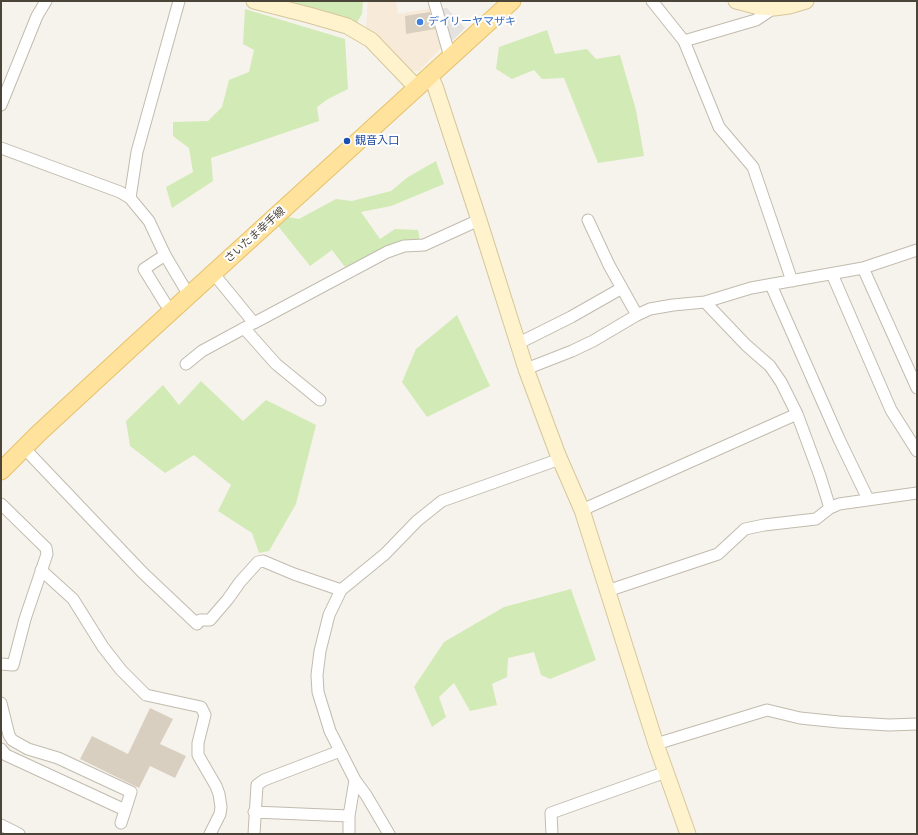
<!DOCTYPE html>
<meta charset="utf-8">
<style>
body{margin:0}
#map{position:relative;width:918px;height:835px;overflow:hidden;background:#f6f3ec;font-family:"Open Sans",sans-serif}
canvas{display:block}
.frame{position:absolute;inset:0;border:2px solid #4b4439;pointer-events:none}
</style>
<div id="map">
<canvas width="918" height="835"></canvas>
<div class="frame"></div>
</div>
<script>
const ctx = document.querySelector('canvas').getContext('2d');
ctx.lineJoin = 'round';
function fill(path, color) { ctx.fillStyle = color; ctx.fill(path, 'evenodd'); }
const poly = rows => new Path2D(rows.map(r => 'M' + r).join(''));
function stroke(path, color, width, dash) { ctx.strokeStyle = color; ctx.lineWidth = width; ctx.lineCap = dash ? 'butt' : 'round'; ctx.setLineDash(dash || []); ctx.stroke(path); }
function label(font, color, halo, rows, align = 'center') {
  ctx.font = font + ' "Open Sans","Noto Sans JP",sans-serif'; ctx.lineWidth = 4; ctx.setLineDash([]); ctx.textBaseline = 'middle'; ctx.strokeStyle = halo; ctx.fillStyle = color; for (const [text, x, y, turn = 0] of rows) {
    ctx.save(); ctx.translate(x, y); ctx.rotate((+turn || 0) * Math.PI / 180); ctx.textAlign = isNaN(turn) ? turn : align; if (halo) ctx.strokeText(text, 0, 0); ctx.fillText(text, 0, 0); ctx.restore();
  }
}
const commercial = poly([
 [368,1,396,1,398,14,433,8,443,46,419,71,411,71,393,50,377,35,366,27]
]);
const green = poly([
 [288,1,363,1,362,14,356,24],
 [245,9,345,39,348,89,328,99,317,107,319,121,211,158,213,181,172,208,166,187,193,172,189,148,173,136,173,122,208,121,222,107,229,80,249,72,254,50,243,44],
 [547,30,555,54,587,49,596,59,620,55,636,110,644,156,598,163,564,78,542,79,534,70,512,79,496,69,499,47],
 [436,161,444,184,391,206,361,212,380,239,395,229,418,230,420,241,389,245,345,267,332,250,310,266,278,226,288,217,299,219,336,199,352,201,391,191,408,177],
 [457,315,490,386,427,417,402,382,416,349],
 [201,381,243,421,266,400,316,425,296,504,269,551,259,553,252,533,218,511,231,485,194,455,165,473,130,446,126,421,163,385,179,405],
 [571,589,596,660,550,679,541,675,534,652,508,658,507,677,492,684,497,705,470,711,454,683,439,697,446,717,432,727,414,687,444,642,504,607]
]);
const parking = poly([
 [440,8,447,8,465,28,450,43]
]);
const building = poly([
 [430,12,435,29,406,34,405,16],
 [150,708,173,719,160,744,186,756,175,778,150,766,139,788,80,759,92,736,128,754]
]);
const street = poly([
 [434,1,448,50,452,56],
 [652,1,684,41,756,20,774,8],
 [684,41,719,127,753,167,792,281],
 [1,105,37,16,46,1],
 [1,148,120,192,130,198,149,221,165,255,184,287,190,294],
 [130,198,137,152,179,1],
 [588,220,609,265,637,315],
 [165,255,144,269,165,303,172,311],
 [863,268,917,388],
 [213,273,254,323,387,252,404,246,424,245,479,220],
 [832,274,891,410,917,451],
 [771,285,839,439,868,499],
 [705,302,746,345,770,366,781,382,797,414,820,476,830,508],
 [244,328,276,364,320,400],
 [519,343,571,317,622,288],
 [186,364,202,351,250,325],
 [526,369,572,351,593,341,637,315,650,309,673,305,705,302,751,288,863,268,917,250],
 [24,448,143,573,197,624,200,620,210,620,228,599,240,582,258,562,263,561,294,574,341,590],
 [1,504,46,548,47,554,25,619,13,665,1,664],
 [582,510,797,414],
 [41,570,73,599,103,647,121,670,146,695,201,707,205,715,198,743,198,755,216,786,219,794,221,807,220,814,210,834],
 [607,591,718,554,745,529,764,525,816,519,830,508,839,504,917,493],
 [1,703,9,735,12,740,28,749,58,758,131,792,121,823],
 [656,744,767,710,800,718,839,722,889,725,917,724],
 [1,749,6,755,125,810],
 [254,812,349,816],
 [1,825,19,834],
 [254,834,257,785,264,780,340,751],
 [349,834,349,816,355,780],
 [389,834,366,795,355,780,330,731,318,692,317,675,320,651,329,615,341,590,385,554,417,521,442,501,560,459],
 [552,834,551,813,666,772]
]);
const secondary = poly([
 [254,1,309,15,347,26,371,40,417,88],
 [736,1,759,7,774,8,789,6,806,1],
 [430,76,435,86,479,220,526,369,558,455,582,510,656,744,688,834]
]);
const primary = poly([
 [1,471,39,433,130,349,512,1]
]);
const markers = [
 [420,22,4,"#3f7fe0"],
 [347,141,4,"#1a4fb4"]
];
const shopNames = [
 ["デイリーヤマザキ",428,22]
];
const transitNames = [
 ["観音入口",355,141]
];
const streetNames = [
 ["さいたま幸手線",255,235,-42]
];
fill(commercial, '#f7ead8');
fill(green, '#d2eab5');
fill(parking, '#e5e3e0');
fill(building, '#d8cfc1');
stroke(street, '#c2bbae', 13);
stroke(secondary, '#d6c79b', 17);
stroke(primary, '#e6c16a', 19);
stroke(street, '#fff', 11);
stroke(secondary, '#fff3cd', 15);
stroke(primary, '#ffe39c', 17);
for (const [x, y, r, color] of markers) { const dot = new Path2D(); dot.arc(x, y, r, 0, 2 * Math.PI); ctx.fillStyle = color; ctx.fill(dot); stroke(dot, '#fff', 1.5); }
label('11px', '#366cbe', '#fff', shopNames, 'left');
label('11px', '#164399', '#fff', transitNames, 'left');
label('11px', '#4b4439', '#fff', streetNames);
</script>
